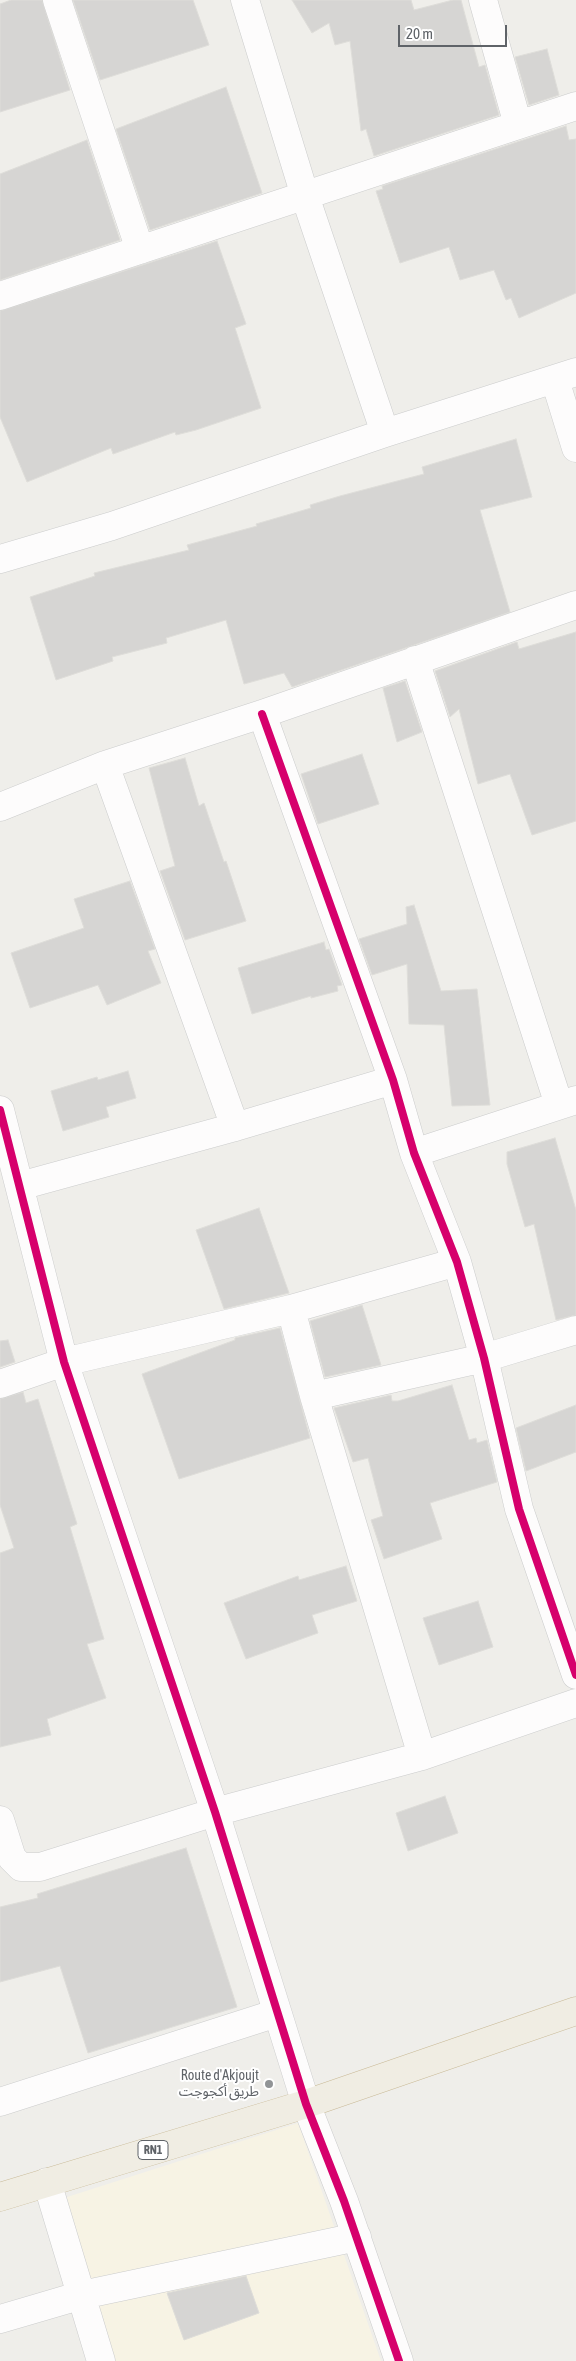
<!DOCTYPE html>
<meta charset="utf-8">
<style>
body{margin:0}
#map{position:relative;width:576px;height:2361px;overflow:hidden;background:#efeeea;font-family:"Asap Condensed",sans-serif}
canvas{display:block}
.scale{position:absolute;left:398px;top:25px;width:109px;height:22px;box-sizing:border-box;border:2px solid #5f6368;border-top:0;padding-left:6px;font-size:15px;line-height:18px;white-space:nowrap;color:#5f6368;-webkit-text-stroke:4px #fff;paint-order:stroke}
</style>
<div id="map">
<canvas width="576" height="2361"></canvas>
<div class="scale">20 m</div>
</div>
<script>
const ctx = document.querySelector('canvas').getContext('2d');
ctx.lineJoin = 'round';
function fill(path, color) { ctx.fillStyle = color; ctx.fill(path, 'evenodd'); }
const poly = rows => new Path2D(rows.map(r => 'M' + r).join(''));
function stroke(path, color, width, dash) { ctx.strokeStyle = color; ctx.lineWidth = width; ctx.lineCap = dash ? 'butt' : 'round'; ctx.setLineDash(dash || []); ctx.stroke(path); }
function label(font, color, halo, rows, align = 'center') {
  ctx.font = font + ' "Asap Condensed","Noto Sans Arabic",sans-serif'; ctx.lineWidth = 4; ctx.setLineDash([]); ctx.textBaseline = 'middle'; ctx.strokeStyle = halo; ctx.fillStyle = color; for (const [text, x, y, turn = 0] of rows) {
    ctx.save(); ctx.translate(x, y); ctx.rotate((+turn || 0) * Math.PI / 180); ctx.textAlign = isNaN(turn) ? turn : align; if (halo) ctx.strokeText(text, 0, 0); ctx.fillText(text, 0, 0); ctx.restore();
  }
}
const commercial = poly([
 [298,2123,381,2361,108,2361,61,2199]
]);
const building = poly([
 [11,0,42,0,70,90,0,112,0,4,11,0],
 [73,0,193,0,209,45,100,80,73,0],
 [292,0,411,0,414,10,453,0,461,0,479,67,485,65,499,115,374,156,366,129,361,131,350,41,335,45,329,23,312,33,292,0],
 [547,49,559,95,529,105,515,57,547,49],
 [226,87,262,193,150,230,116,129,226,87],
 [566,126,569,140,576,139,576,293,519,318,511,298,506,300,494,270,460,280,449,247,400,263,376,191,383,189,382,186,566,126],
 [87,140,120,240,0,280,0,174,87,140],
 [217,241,246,324,235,328,261,408,196,430,176,435,175,432,113,454,111,448,27,482,0,417,0,311,217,241],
 [516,439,532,497,480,510,510,612,292,687,284,673,244,684,226,620,166,638,167,643,112,657,113,661,56,680,30,597,95,576,94,573,189,550,187,545,257,526,256,524,311,508,310,505,340,496,424,474,422,467,516,439],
 [576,632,576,821,532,835,510,774,478,784,459,709,450,717,435,671,517,642,519,649,576,632],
 [405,681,422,732,397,742,383,688,405,681],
 [362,754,379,804,318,824,301,774,362,754],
 [185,758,199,806,204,803,224,862,226,861,246,921,185,940,160,871,175,866,149,768,185,758],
 [130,881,155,949,148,951,161,983,107,1005,98,985,30,1008,11,953,84,928,74,899,130,881],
 [414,905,441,991,477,989,490,1105,452,1106,444,1025,409,1024,407,964,372,975,359,939,407,924,406,907,414,905],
 [324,942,326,950,329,949,342,985,337,986,338,991,311,998,311,996,252,1014,238,968,324,942],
 [128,1071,136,1098,106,1107,109,1117,63,1131,51,1091,97,1077,98,1080,128,1071],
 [555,1138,576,1210,576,1315,556,1320,534,1224,525,1227,507,1164,507,1152,555,1138],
 [259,1208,289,1293,224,1309,196,1230,259,1208],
 [362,1305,381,1365,325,1377,310,1321,362,1305],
 [280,1328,310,1438,179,1479,142,1374,235,1340,235,1338,280,1328],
 [8,1340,15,1362,0,1367,0,1341,8,1340],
 [452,1385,469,1440,476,1438,477,1443,487,1440,497,1482,430,1503,442,1539,384,1559,371,1520,383,1516,368,1458,353,1462,334,1408,391,1395,392,1401,398,1401,452,1385],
 [23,1392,26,1403,38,1399,77,1524,70,1527,104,1639,87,1644,106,1698,47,1719,51,1735,0,1747,0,1553,14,1548,0,1505,0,1399,23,1392],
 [576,1405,576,1452,526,1471,516,1428,576,1405],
 [346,1566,357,1601,312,1615,318,1633,246,1659,224,1603,298,1576,299,1580,346,1566],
 [478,1601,493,1647,439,1665,423,1618,478,1601],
 [445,1796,458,1833,408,1851,396,1813,445,1796],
 [186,1848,237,2007,88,2053,60,1966,0,1982,0,1907,38,1898,37,1894,186,1848],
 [246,2276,259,2313,184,2340,167,2293,246,2276]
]);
const minor = poly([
 [57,0,140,250],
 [245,0,305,196,385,433],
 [483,0,518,125],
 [0,296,576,106],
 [555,380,576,448],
 [0,559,112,526,385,433,576,372],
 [415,660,559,1105],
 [262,714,393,1080,414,1153,457,1262,484,1358,519,1509,576,1675],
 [105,765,235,1127],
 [0,807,105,765,262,714,576,605],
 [0,1110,64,1362,215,1812,306,2104,344,2201,399,2361],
 [414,1153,576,1100],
 [20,1186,235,1127,393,1080],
 [291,1309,314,1396,422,1756],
 [0,1384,64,1362,291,1309,457,1262],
 [314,1396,484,1358,576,1330],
 [0,1820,12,1858,21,1867,40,1867,215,1812,422,1756,576,1703],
 [0,2102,277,2013],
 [47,2182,101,2361],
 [0,2319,82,2295,357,2237]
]);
const highway = poly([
 [0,2197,306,2104,576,2011]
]);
const cycleway = poly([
 [262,714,393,1080,414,1153,457,1262,484,1358,519,1509,576,1675],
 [0,1110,64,1362,215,1812,306,2104,344,2201,399,2361]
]);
const markers = [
 [269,2084,5,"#919496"]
];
const shields = [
 [153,2150,30]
];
const shieldNames = [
 ["RN1",153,2150]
];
const poiNames = [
 ["Route d'Akjoujt",259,2076],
 ["طريق أكجوجت",259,2092]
];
fill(commercial, '#f7f3e4');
fill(building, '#d6d5d3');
stroke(building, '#deddd9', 1);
stroke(minor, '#cbcccc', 29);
stroke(highway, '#c8b996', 29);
stroke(minor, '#fdfcfc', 28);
stroke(highway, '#f0ede3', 28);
stroke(cycleway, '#d6006c', 8);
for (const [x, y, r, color] of markers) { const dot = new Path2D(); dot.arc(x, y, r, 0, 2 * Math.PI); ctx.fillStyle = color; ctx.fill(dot); stroke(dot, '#fff', 2); }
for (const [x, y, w] of shields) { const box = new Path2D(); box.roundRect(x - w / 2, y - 9.5, w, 19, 4); ctx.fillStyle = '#fff'; ctx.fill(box); stroke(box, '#5f6368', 1); }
label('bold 12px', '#5f6368', null, shieldNames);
label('14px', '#5f6368', '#fff', poiNames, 'right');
</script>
